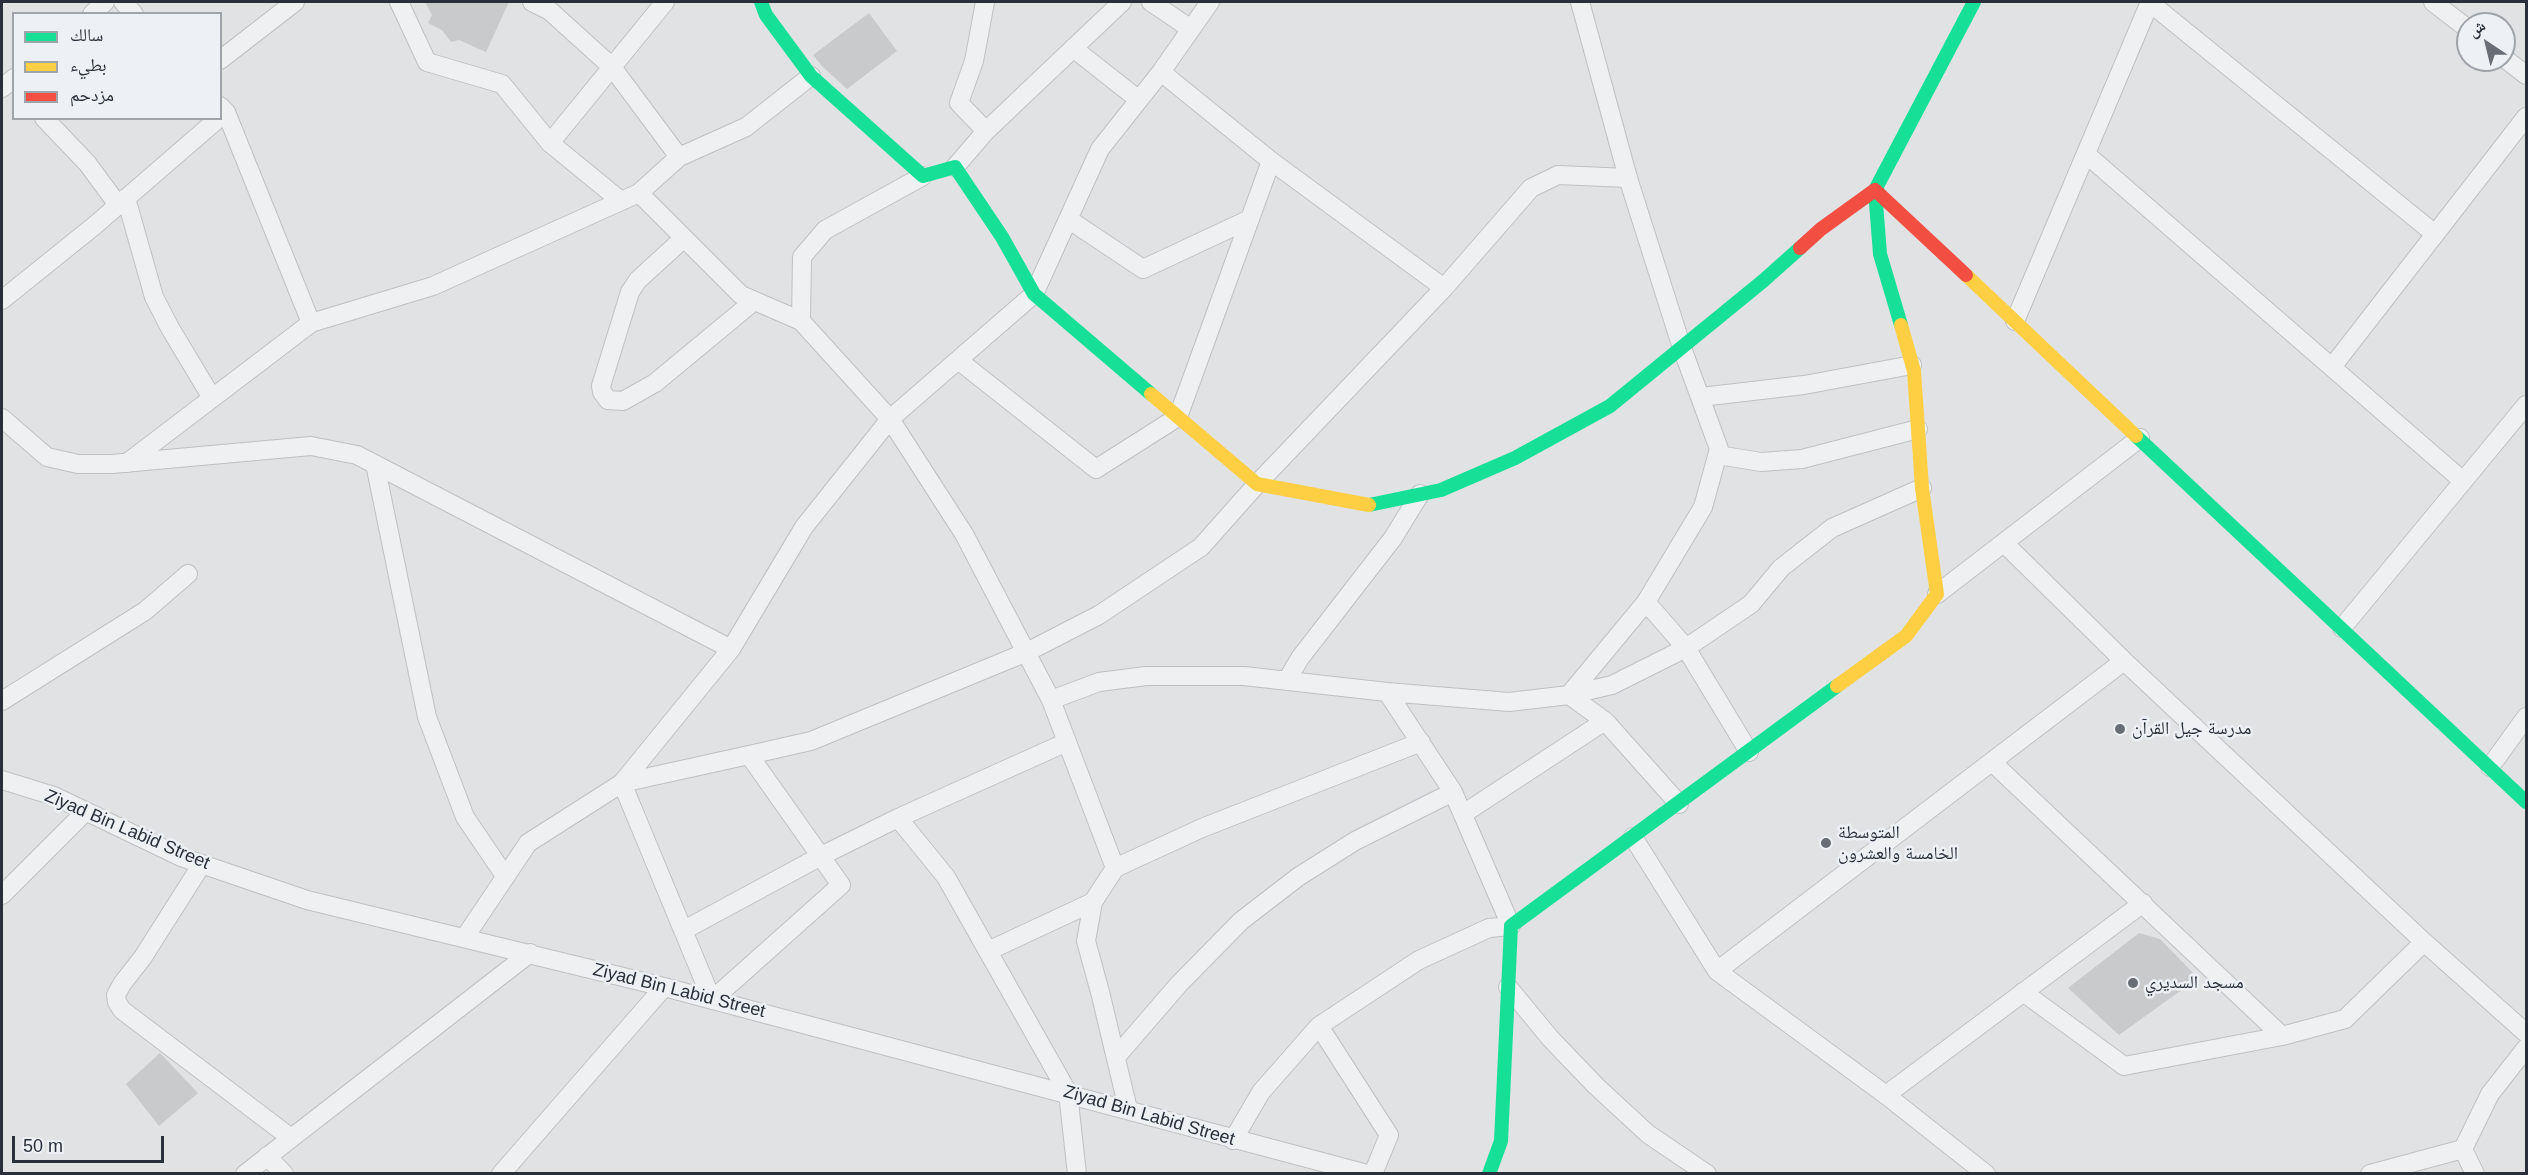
<!DOCTYPE html>
<meta charset="utf-8">
<style>
body{margin:0}
#map{position:relative;width:2528px;height:1175px;overflow:hidden;background:#e0e2e4;font-family:Arial,"Noto Naskh Arabic",sans-serif}
canvas{display:block}
.frame{position:absolute;inset:0;border:3px solid #29303b;pointer-events:none}
.legend{position:absolute;left:12px;top:12px;width:210px;height:108px;box-sizing:border-box;background:#edf0f4;border:2px solid #9fa3aa;margin:0;padding:8px 10px;list-style:none;font-size:18px;color:#29303b}
.legend li{display:flex;align-items:center;gap:12px;height:30px}
.legend b{width:30px;border:2px solid #9fa3aa}
.north{position:absolute;left:2456px;top:12px;width:60px;height:60px;box-sizing:border-box;background:#edf0f4;border:2px solid #9fa3aa;border-radius:50%;rotate:325deg;font-size:16px;font-weight:700;line-height:24px;text-align:center;color:#29303b}
.north::after{content:'';display:block;margin:auto;width:21px;height:27px;background:#696e76;clip-path:polygon(50% 0,100% 100%,50% 72%,0 100%)}
.scale{position:absolute;left:12px;top:1136px;width:152px;height:27px;box-sizing:border-box;border:3px solid #29303b;border-top:0;padding-left:8px;font-size:18px;line-height:21px;white-space:nowrap;color:#29303b;-webkit-text-stroke:4px #edf0f4;paint-order:stroke}
</style>
<div id="map">
<canvas width="2528" height="1175"></canvas>
<div class="frame"></div>
<ul class="legend">
<li><b style="height:8px;background:#16e098"></b>سالك</li>
<li><b style="height:8px;background:#ffcf43"></b>بطيء</li>
<li><b style="height:8px;background:#f24e42"></b>مزدحم</li>
</ul>
<div class="north">ش</div>
<div class="scale">50 m</div>
</div>
<script>
const ctx = document.querySelector('canvas').getContext('2d');
ctx.lineJoin = 'round';
function fill(path, color) { ctx.fillStyle = color; ctx.fill(path, 'evenodd'); }
const poly = rows => new Path2D(rows.map(r => 'M' + r).join(''));
function stroke(path, color, width, dash) { ctx.strokeStyle = color; ctx.lineWidth = width; ctx.lineCap = dash ? 'butt' : 'round'; ctx.setLineDash(dash || []); ctx.stroke(path); }
function label(font, color, halo, rows, align = 'center') {
  ctx.font = font + ' Arial,"Noto Naskh Arabic",sans-serif'; ctx.lineWidth = 5; ctx.setLineDash([]); ctx.textBaseline = 'middle'; ctx.strokeStyle = halo; ctx.fillStyle = color; for (const [text, x, y, turn = 0] of rows) {
    ctx.save(); ctx.translate(x, y); ctx.rotate((+turn || 0) * Math.PI / 180); ctx.textAlign = isNaN(turn) ? turn : align; if (halo) ctx.strokeText(text, 0, 0); ctx.fillText(text, 0, 0); ctx.restore();
  }
}
const building = poly([
 [425,2,509,2,486,52,459,40,451,42,442,30,428,23,432,15],
 [869,13,897,51,847,89,822,66,813,55],
 [2139,933,2160,939,2198,978,2119,1035,2068,988],
 [160,1053,198,1093,159,1126,126,1084]
]);
const street = poly([
 [123,2,134,14],
 [399,2,427,62,502,84,550,143,621,201],
 [532,2,550,11,612,67,679,157],
 [1151,2,1191,29],
 [2149,2,2435,234],
 [2433,2,2468,29],
 [92,14,105,2],
 [1073,48,1139,100],
 [2504,58,2526,75],
 [220,60,295,2],
 [1161,72,1271,161,1444,288],
 [2,88,14,78],
 [220,106,226,112,311,323],
 [44,118,87,163,118,205],
 [986,131,1122,2],
 [550,143,665,2],
 [2086,154,2463,481],
 [955,167,986,131,959,103,974,61,985,2],
 [639,193,741,295,801,321,890,419,964,534,1051,700,1115,868],
 [126,198,154,297,170,328,212,398],
 [1068,219,1143,269,1250,219],
 [684,238,638,280,630,292,601,386,602,392,608,400,623,401,655,383,754,301],
 [2,300,94,226,219,118],
 [801,321,802,257,825,230,923,176],
 [2015,321,2150,2],
 [958,360,1096,469,1178,417,1271,161],
 [2332,367,2526,117],
 [1701,397,1804,385,1912,365],
 [2,418,47,457,78,464,112,464,311,446,357,455,731,649],
 [1718,455,1761,462,1802,459,1918,429],
 [127,463,311,323,433,286,639,193,679,157,746,127,811,76],
 [375,464,427,717,465,817,505,876],
 [2004,543,2124,661,2424,942,2526,1033],
 [1937,594,2140,438],
 [1646,602,1686,648,1749,752],
 [2342,628,2526,405],
 [1287,680,1300,658,1393,538,1420,494],
 [1569,695,1646,602,1703,507,1719,449,1682,348,1628,178,1580,2],
 [1569,695,1612,685,1686,648,1751,604,1781,568,1832,528,1922,488],
 [1051,700,1099,682,1146,676,1244,676,1387,692,1509,702,1569,695,1605,721,1679,804],
 [2,701,145,611,188,574],
 [749,755,841,885,712,1000,622,783,749,755,811,741,1027,652,1099,615,1201,547,1257,484,1444,288,1531,188,1558,175,1628,178],
 [1992,762,2282,1036],
 [2490,767,2526,717],
 [2,780,54,796,181,857,307,900,664,987,1367,1174],
 [1463,814,1605,721],
 [898,818,946,877,1068,1093,1077,1174],
 [1633,837,1717,971,1886,1095,1986,1174],
 [202,864,143,957,122,984,116,995,117,1002,122,1010,291,1138],
 [2,895,86,811],
 [684,930,821,856,898,818,1067,742],
 [465,937,528,843,622,783,731,649,804,527,890,419,1034,294,1100,149,1161,72,1210,2],
 [988,951,1093,902],
 [1717,971,2124,661],
 [1508,987,1550,1038,1596,1086,1648,1134,1707,1174],
 [2023,992,2124,1066,2282,1036,2345,1019,2424,942],
 [1319,1026,1389,1135,1373,1174],
 [1116,1057,1179,984,1241,921,1298,877,1355,841,1453,792],
 [1886,1095,2143,903],
 [1128,1109,1100,992,1086,941,1093,902,1115,868,1202,828,1421,742],
 [1233,1140,1261,1092,1319,1026,1419,960,1489,928,1511,926,1453,792,1387,692],
 [267,1156,284,1174],
 [245,1174,530,953],
 [501,1174,664,987],
 [2370,1174,2463,1149],
 [2475,1174,2463,1149,2490,1094,2526,1048]
]);
const fast = poly([
 [761,2,766,15,811,76,923,176,955,167,1002,237,1034,294,1151,394],
 [1901,325,1880,254,1875,190,1974,2],
 [2136,436,2526,802],
 [1369,505,1441,490,1515,458,1610,406,1763,281,1800,248],
 [1489,1174,1501,1141,1511,926,1837,686]
]);
const slow = poly([
 [1966,275,2136,436],
 [1151,394,1257,484,1369,505],
 [1837,686,1906,636,1937,594,1922,488,1914,371,1901,325]
]);
const jam = poly([
 [1800,248,1821,229,1875,190,1966,275]
]);
const markers = [
 [2120,729,6,"#696e76"],
 [1826,843,6,"#696e76"],
 [2133,983,6,"#696e76"]
];
const poiNames = [
 ["مدرسة جيل القرآن",2132,729],
 ["المتوسطة",1838,833],
 ["الخامسة والعشرون",1838,854],
 ["مسجد السديري",2145,983]
];
const streetNames = [
 ["Ziyad Bin Labid Street",127,830,23],
 ["Ziyad Bin Labid Street",679,991,14],
 ["Ziyad Bin Labid Street",1149,1116,16]
];
fill(building, '#c8cacc');
stroke(street, '#bec0c2', 20);
stroke(street, '#eff0f1', 18);
stroke(fast, '#16e098', 14);
stroke(slow, '#ffcf43', 14);
stroke(jam, '#f24e42', 14);
for (const [x, y, r, color] of markers) { const dot = new Path2D(); dot.arc(x, y, r, 0, 2 * Math.PI); ctx.fillStyle = color; ctx.fill(dot); stroke(dot, '#edf0f4', 2); }
label('18px', '#29303b', '#edf0f4', poiNames, 'left');
label('18px', '#29303b', '#edf0f4', streetNames);
</script>
